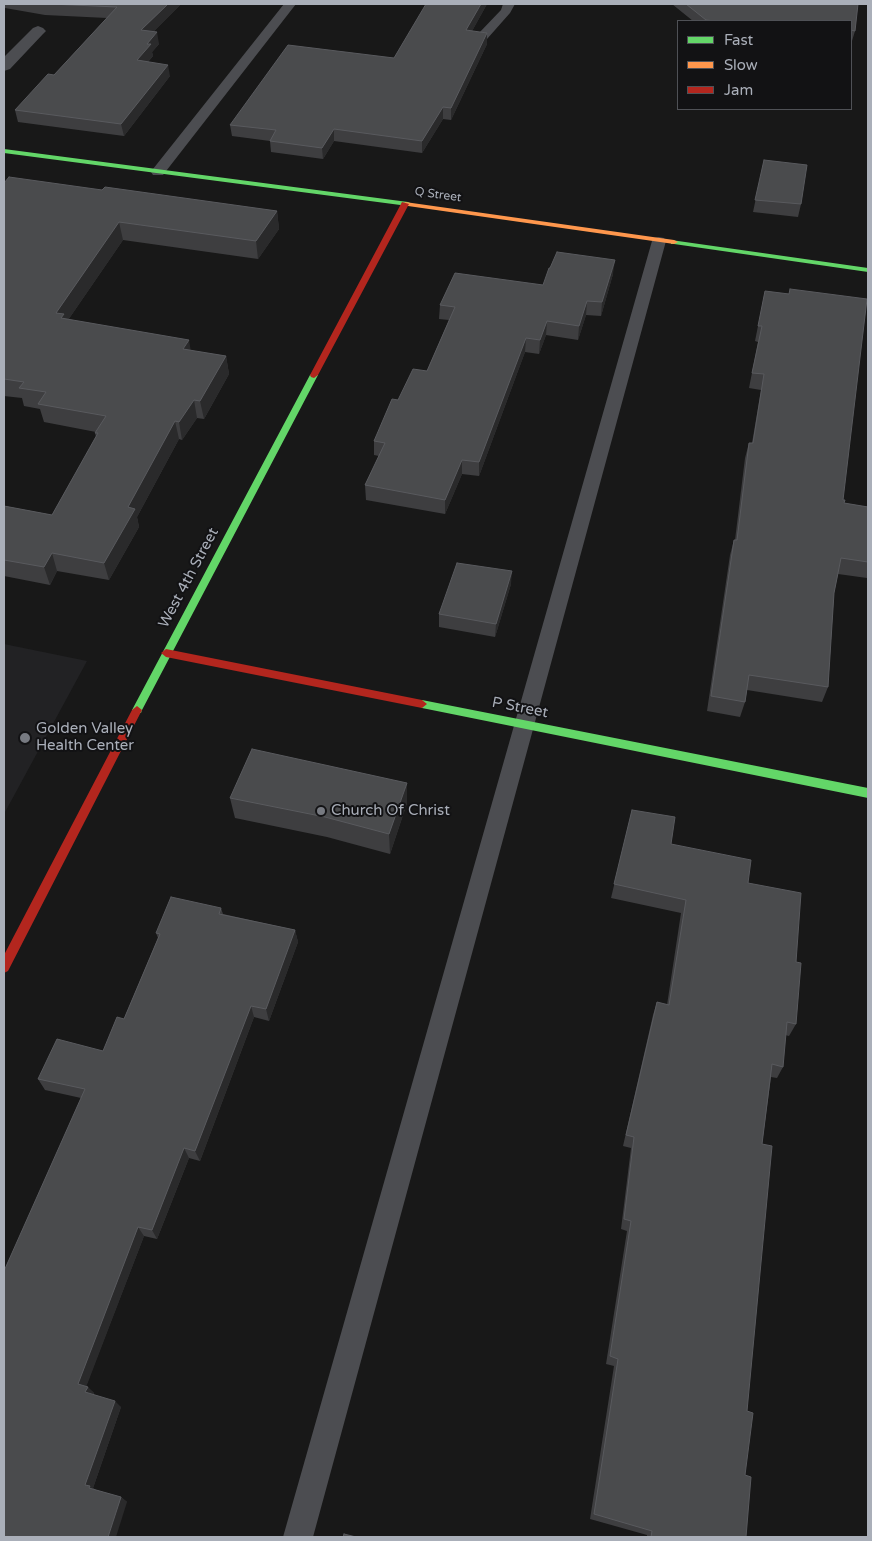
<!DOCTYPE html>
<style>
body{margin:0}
#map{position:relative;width:872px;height:1541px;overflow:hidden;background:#181818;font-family:"Varela Round",sans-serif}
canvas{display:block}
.frame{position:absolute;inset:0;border:5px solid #aaafb9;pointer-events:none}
.legend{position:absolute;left:677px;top:20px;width:175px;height:90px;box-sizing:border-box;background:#121214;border:1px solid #4f5156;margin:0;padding:6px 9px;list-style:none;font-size:15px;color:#aaafb9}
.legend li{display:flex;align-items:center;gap:10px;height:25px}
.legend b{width:25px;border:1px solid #4f5156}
</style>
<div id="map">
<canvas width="872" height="1541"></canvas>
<div class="frame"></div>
<ul class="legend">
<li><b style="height:6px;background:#63d668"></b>Fast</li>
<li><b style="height:6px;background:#ff974d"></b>Slow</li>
<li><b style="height:6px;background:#b3261e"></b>Jam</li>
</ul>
</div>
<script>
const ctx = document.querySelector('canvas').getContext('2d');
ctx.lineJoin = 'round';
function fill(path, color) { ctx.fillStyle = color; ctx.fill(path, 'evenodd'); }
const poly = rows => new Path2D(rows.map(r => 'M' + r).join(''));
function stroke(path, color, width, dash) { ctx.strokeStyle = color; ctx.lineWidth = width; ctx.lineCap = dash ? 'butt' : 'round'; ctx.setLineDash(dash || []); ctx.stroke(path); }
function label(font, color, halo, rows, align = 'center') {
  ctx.font = font + ' "Varela Round",sans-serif'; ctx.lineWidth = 4; ctx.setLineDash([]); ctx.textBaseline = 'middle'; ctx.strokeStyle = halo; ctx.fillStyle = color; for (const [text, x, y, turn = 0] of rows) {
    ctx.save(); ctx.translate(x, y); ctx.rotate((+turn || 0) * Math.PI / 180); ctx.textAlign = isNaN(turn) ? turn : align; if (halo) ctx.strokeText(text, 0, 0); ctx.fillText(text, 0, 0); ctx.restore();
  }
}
const built = poly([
 [4,644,87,661,4,814]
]);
const lane = poly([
 [284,4,296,4,163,175,153,175,151,172,153,169,284,4],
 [503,4,515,4,510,13,487,39,479,39,477,36,479,33,501,10,503,4],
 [659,237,664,238,666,241,313,1537,283,1537,652,241,654,238,659,237]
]);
const street = poly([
 [38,26,43,28,46,31,43,34,10,69,4,71,4,57,33,28,38,26]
]);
const fast = poly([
 [4,149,408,202,412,204,408,206,4,153,4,149],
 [671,240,868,268,868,272,674,244,671,244,671,240],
 [314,372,318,375,142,710,141,713,133,713,132,710,310,375,314,372],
 [422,700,868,788,868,798,422,708,417,704,422,700]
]);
const slow = poly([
 [405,202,674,240,678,242,674,244,408,206,404,204,405,202]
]);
const jam = poly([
 [402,202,409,204,318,375,314,378,311,377,310,375,402,202],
 [166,649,422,700,427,704,422,708,166,657,161,653,166,649],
 [137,706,142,710,8,971,4,973,4,955,132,710,137,706]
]);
const wall = poly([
 [4,4,181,4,153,32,159,44,152,52,153,56,148,62,170,76,124,136,18,122,15,110,54,75,107,18,45,15,5,8],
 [487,4,472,31,487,44,451,120,443,119,422,153,334,141,323,159,271,152,270,141,232,136,230,125,394,58],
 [672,4,858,4,855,31,852,41,851,41,851,21,693,21],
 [764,160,801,204,798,217,753,212],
 [4,183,102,190,277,211,279,229,258,259,123,240,68,320,191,351,226,356,229,374,204,419,197,418,182,440,179,439,137,517,139,527,109,580,57,571,50,585,4,576,4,506,52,515,96,437,95,433,96,432,44,422,40,409,24,406,22,398,4,396],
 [613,274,601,316,586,315,578,340,546,335,539,354,525,352,479,476,462,474,445,514,366,500,365,485,379,456,374,455,374,441,398,400,427,371,449,320,439,319,440,305,543,285],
 [765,291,844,503,868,507,868,576,867,578,838,574,834,593,828,687,822,702,747,690,745,702,740,717,707,711,730,555,734,540,735,540,745,458,749,443,752,443,761,390,749,388,758,342,755,341],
 [511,584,495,637,439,627,439,614],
 [230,798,407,803,390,854,327,837,235,818],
 [632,810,671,844,748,883,796,962,796,1024,789,1036,785,1035,783,1067,777,1078,771,1077,762,1144,747,1411,745,1475,746,1537,647,1537,647,1535,590,1519,614,1366,606,1364,627,1231,621,1229,631,1148,623,1146,653,1015,657,1002,667,1005,681,913,611,898],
 [221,908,223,914,295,930,298,942,269,1021,254,1017,200,1161,189,1158,157,1239,144,1236,86,1386,94,1393,94,1395,121,1407,93,1488,96,1490,121,1497,127,1502,4,1537,81,1098,45,1090,38,1079,103,1051,124,1019,158,938,156,933]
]);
const shadedWall = poly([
 [168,4,181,4,143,42,141,30],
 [481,4,487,4,466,42,466,30],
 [157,32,159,44,152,52,153,56,139,72,137,60,147,44],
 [487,33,487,44,451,120,451,108],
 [168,65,170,76,124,136,121,124],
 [443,107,443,119,422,153,422,141],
 [334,129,334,141,323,159,322,148],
 [277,211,279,229,258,259,256,241],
 [119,222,123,240,66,323,56,313],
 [615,260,613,274,601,316,602,302],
 [587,301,586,315,578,340,579,326],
 [547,321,546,335,539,354,540,340],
 [526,338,525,352,479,476,479,462],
 [189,340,192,358,183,349],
 [226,356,229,374,204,419,200,401],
 [194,400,197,418,182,440,179,422],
 [175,421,179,439,137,517,139,527,109,580,104,563,128,507],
 [462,460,462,474,445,514,445,500],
 [52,553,57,571,50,585,44,567],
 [512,571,511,584,495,637,496,624],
 [407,783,407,803,390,854,389,834],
 [295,930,298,942,269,1021,266,1009],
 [251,1006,254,1017,200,1161,195,1151],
 [184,1148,189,1158,157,1239,152,1230],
 [138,1227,144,1236,85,1390,78,1384],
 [88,1387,94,1393,91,1398,85,1392],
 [115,1401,121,1407,93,1488,97,1491,89,1488,85,1485],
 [121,1497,127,1502,116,1537,108,1537]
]);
const building = poly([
 [50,4,168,4,141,30,157,32,147,44,151,44,137,60,168,65,121,124,15,110,48,74,54,75,117,7,50,4],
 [426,4,481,4,466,30,487,33,451,108,443,107,422,141,334,129,322,148,270,141,276,130,230,125,288,45,394,58,426,4],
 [686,4,858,4,855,31,851,30,851,21,715,21,706,20,686,4],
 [764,160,807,165,801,204,755,200,764,160],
 [9,177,102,190,105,187,277,211,256,241,119,222,56,313,64,314,61,318,189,340,183,349,226,356,200,401,194,400,179,422,175,421,128,507,135,509,104,563,52,553,44,567,4,560,4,506,52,515,98,433,95,433,106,416,38,404,46,392,19,388,24,382,4,379,4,183,9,177],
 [557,252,615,260,602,302,587,301,579,326,547,321,540,340,526,338,479,462,462,460,445,500,365,485,385,443,374,441,392,399,398,400,413,369,427,371,455,307,440,305,455,273,543,285,549,268,550,268,557,252],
 [790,289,867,299,843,500,845,500,844,503,868,507,868,562,841,558,834,593,828,687,749,675,745,702,711,696,734,540,737,540,749,443,753,443,764,374,752,373,762,326,758,326,765,291,789,294,790,289],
 [457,563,512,571,496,624,439,614,457,563],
 [252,749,407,783,389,834,325,817,230,798,252,749],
 [632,810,675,817,671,844,751,860,748,883,801,893,796,962,801,963,796,1024,787,1022,783,1067,772,1064,762,1144,772,1146,747,1411,753,1413,745,1475,751,1477,746,1537,651,1537,652,1531,594,1514,618,1359,610,1356,631,1221,624,1219,634,1137,626,1135,657,1002,669,1005,686,900,614,884,632,810],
 [171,897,221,908,219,914,295,930,266,1009,251,1006,195,1151,184,1148,152,1230,138,1227,78,1384,88,1387,85,1392,115,1401,85,1485,90,1486,89,1488,121,1497,108,1537,4,1537,4,1271,85,1089,38,1079,57,1039,103,1051,117,1017,124,1019,160,934,156,933,171,897],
 [344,1534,356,1537,343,1537,344,1534]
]);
const markers = [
 [25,738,6,"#777a81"],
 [321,811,5,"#777a81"]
];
const farStreetnames = [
 ["Q Street",438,195,8]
];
const streetNames = [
 ["West 4th Street",189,578,-62],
 ["P Street",520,708,11]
];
const poiNames = [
 ["Golden Valley",36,729],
 ["Health Center",36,746],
 ["Church Of Christ",331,811]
];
fill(built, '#222224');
fill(lane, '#4c4d51');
fill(street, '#4c4d51');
fill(fast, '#63d668');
fill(slow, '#ff974d');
fill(jam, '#b3261e');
fill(wall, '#3e3e40');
fill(shadedWall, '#2a2a2b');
fill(building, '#4a4b4d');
stroke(building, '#595a5e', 1);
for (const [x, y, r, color] of markers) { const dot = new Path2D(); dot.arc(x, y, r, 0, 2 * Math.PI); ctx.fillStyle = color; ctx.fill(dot); stroke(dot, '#121214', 2); }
label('12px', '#aaafb9', '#121214', farStreetnames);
label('15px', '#aaafb9', '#121214', streetNames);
label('15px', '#aaafb9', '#121214', poiNames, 'left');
</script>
